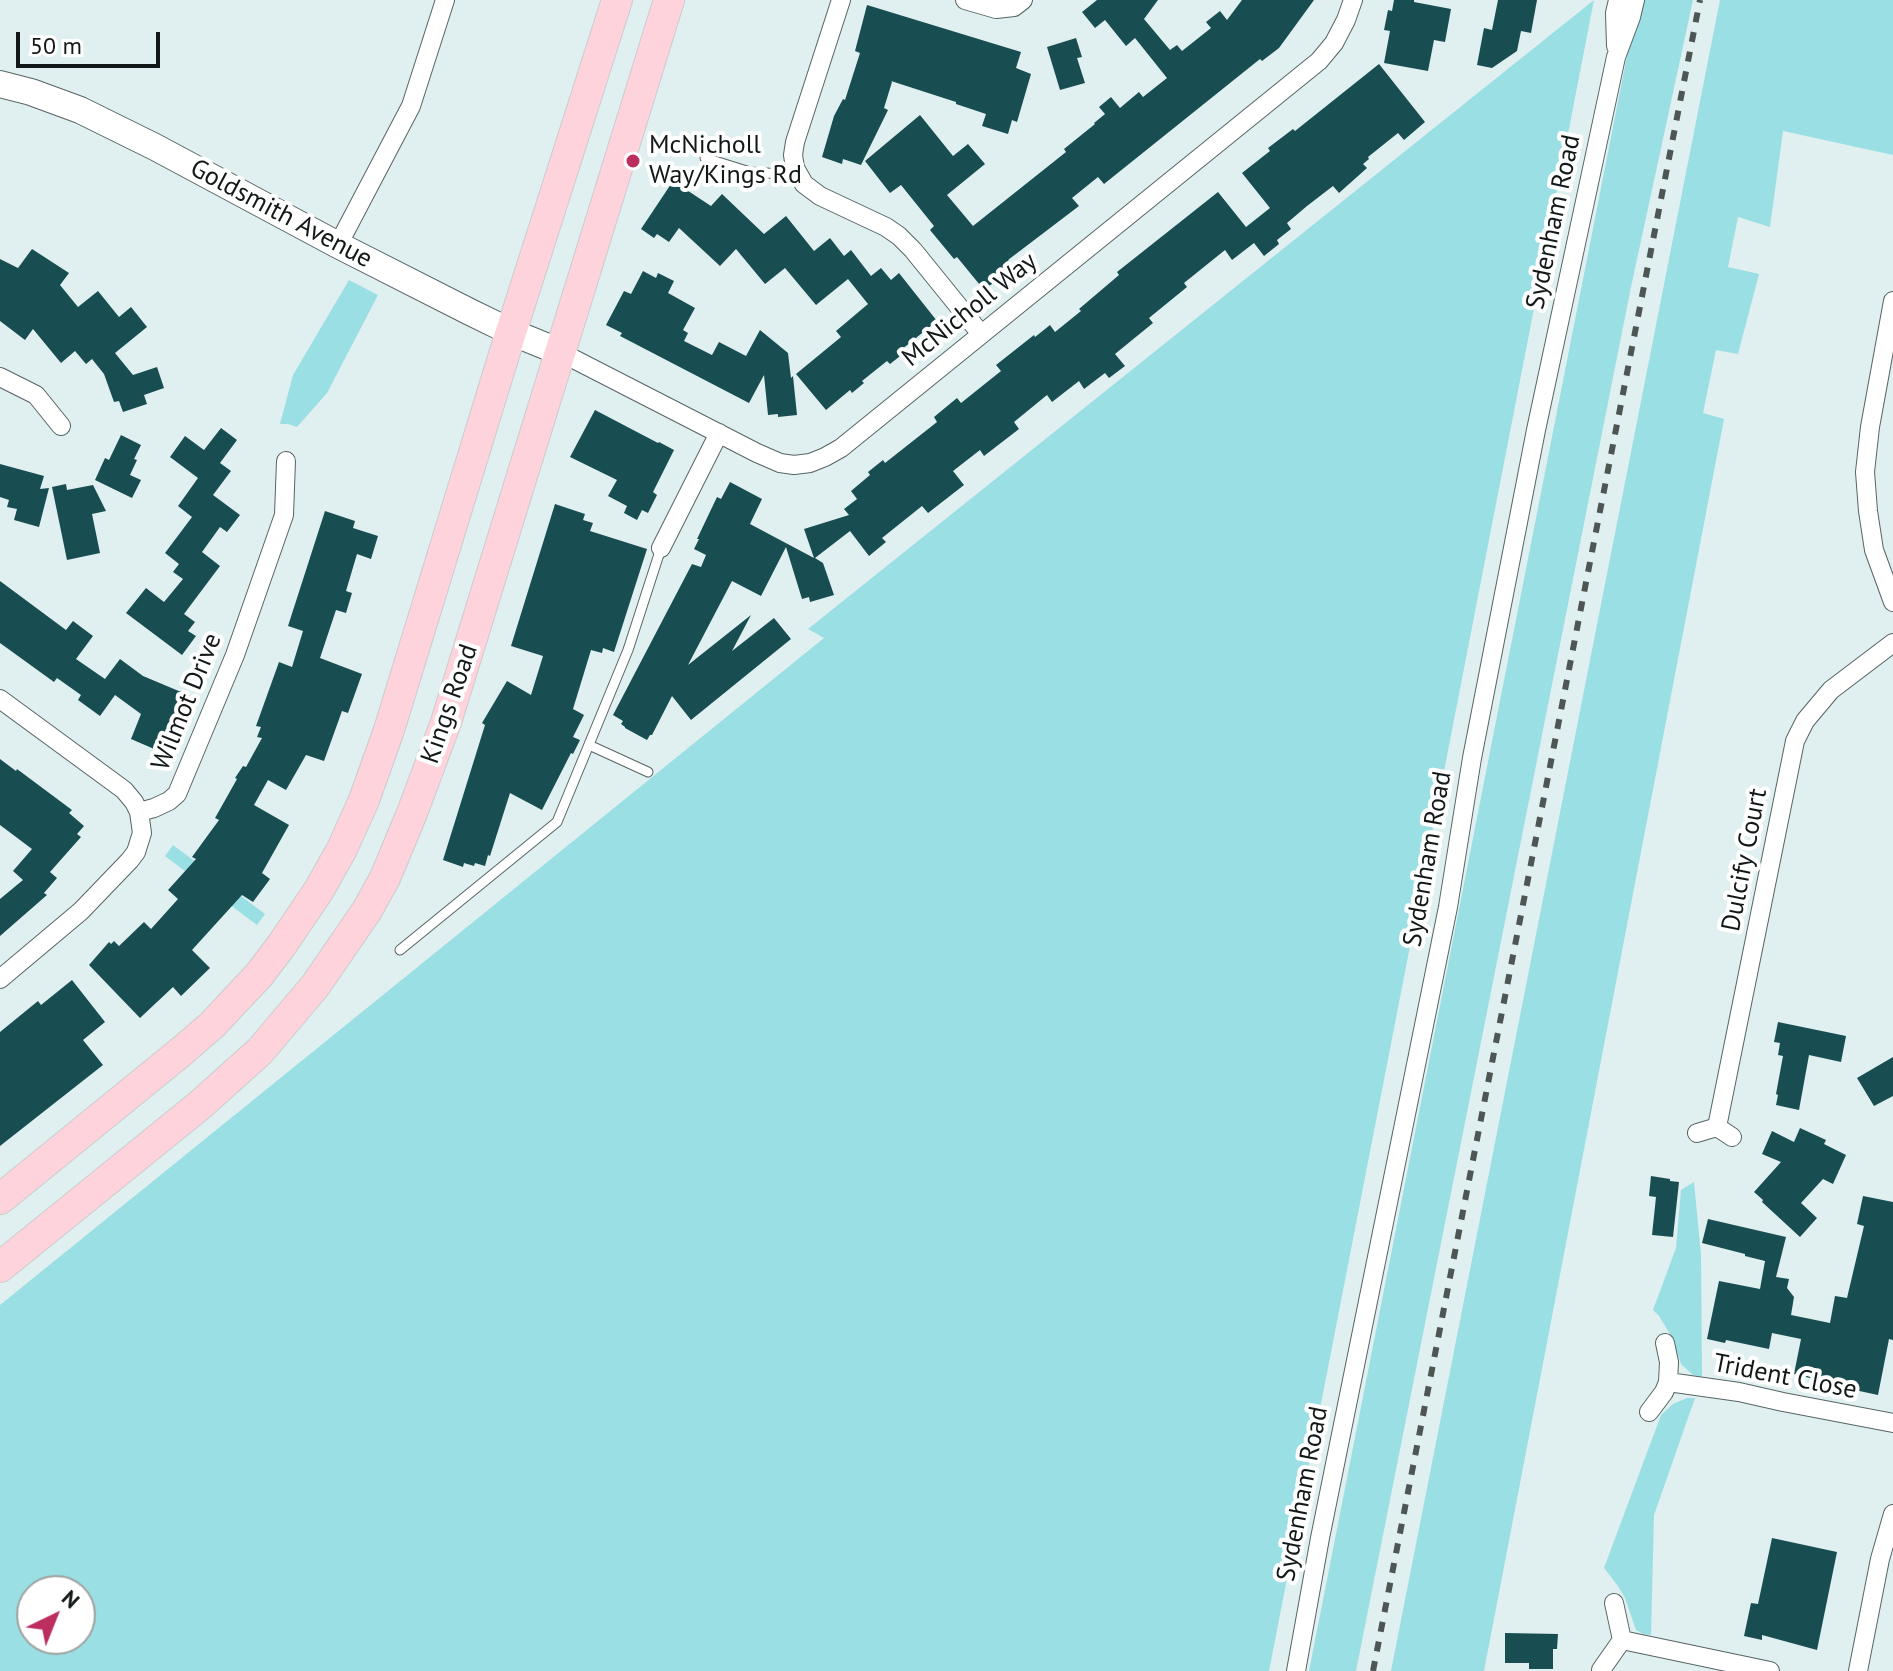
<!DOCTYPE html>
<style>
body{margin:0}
#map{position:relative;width:1893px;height:1671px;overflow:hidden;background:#e0eff0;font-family:"PT Sans",sans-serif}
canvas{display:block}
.north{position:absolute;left:16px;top:1575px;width:80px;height:80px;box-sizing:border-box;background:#fff;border:2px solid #a0a3a3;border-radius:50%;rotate:43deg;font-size:22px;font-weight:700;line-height:32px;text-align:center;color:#121818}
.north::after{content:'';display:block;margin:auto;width:28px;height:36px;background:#bc2e60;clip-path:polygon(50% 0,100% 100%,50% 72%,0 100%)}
.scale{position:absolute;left:16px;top:32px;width:144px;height:36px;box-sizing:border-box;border:4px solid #121818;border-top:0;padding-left:10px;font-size:24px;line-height:28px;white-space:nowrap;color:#121818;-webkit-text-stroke:6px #fff;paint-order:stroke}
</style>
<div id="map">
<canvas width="1893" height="1671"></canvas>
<div class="north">N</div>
<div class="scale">50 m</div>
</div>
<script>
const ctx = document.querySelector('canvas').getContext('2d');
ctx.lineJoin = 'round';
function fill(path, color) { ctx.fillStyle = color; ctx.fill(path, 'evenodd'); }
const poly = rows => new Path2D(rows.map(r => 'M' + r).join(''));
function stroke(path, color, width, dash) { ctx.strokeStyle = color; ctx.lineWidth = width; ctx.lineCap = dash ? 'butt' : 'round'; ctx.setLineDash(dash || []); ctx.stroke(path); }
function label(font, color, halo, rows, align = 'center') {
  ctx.font = font + ' "PT Sans",sans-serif'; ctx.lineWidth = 8; ctx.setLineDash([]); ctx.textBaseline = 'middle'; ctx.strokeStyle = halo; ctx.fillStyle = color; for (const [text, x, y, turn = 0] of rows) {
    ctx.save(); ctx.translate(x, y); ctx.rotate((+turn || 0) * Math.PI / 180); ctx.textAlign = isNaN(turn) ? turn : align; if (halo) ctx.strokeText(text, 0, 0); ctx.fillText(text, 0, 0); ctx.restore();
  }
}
const green = poly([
 [1594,0,1269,1671,0,1671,0,1305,824,638,808,629],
 [32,1591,80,1591,80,1639,32,1639],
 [1638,0,1693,0,1631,287,1356,1671,1309,1671],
 [1720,0,1893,0,1893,155,1783,131,1770,227,1738,217,1728,267,1759,274,1738,354,1716,350,1703,413,1724,419,1484,1671,1391,1671],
 [349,280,378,295,327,393,297,427,288,424,280,424,293,375],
 [173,845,265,914,257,925,165,856],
 [1694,1182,1701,1255,1702,1377,1693,1375,1681,1364,1673,1339,1659,1316,1653,1310,1676,1248,1681,1190],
 [1687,1398,1695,1398,1654,1515,1651,1635,1643,1634,1636,1630,1625,1598,1618,1586,1604,1568,1661,1415,1673,1404]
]);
const building = poly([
 [1097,0,1158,0,1144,19,1170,50,1177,45,1182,51,1211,28,1206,22,1220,11,1227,20,1242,0,1314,0,1279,48,1262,61,1260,59,1104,184,1098,177,1072,198,1079,206,1008,260,1014,267,984,290,957,257,954,259,930,230,934,226,901,185,890,193,865,161,920,115,953,156,968,144,985,164,947,195,973,226,1066,152,1064,149,1095,124,1094,123,1105,114,1099,107,1111,97,1120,108,1139,92,1143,97,1167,78,1135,38,1126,46,1105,20,1095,28,1082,12],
 [1394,0,1414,0,1414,2,1451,9,1445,42,1434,40,1428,71,1384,63,1390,31,1384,30,1388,10,1392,11],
 [1498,0,1537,0,1531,33,1521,31,1517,51,1492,68,1477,65,1484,28,1492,30],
 [867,5,1021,52,1016,68,1031,74,1017,122,1012,120,1008,134,982,126,986,114,956,104,956,102,891,81,892,82,884,108,888,110,861,165,843,159,842,164,822,157,834,116,843,99,845,100,860,53,855,51],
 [1076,38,1082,57,1077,58,1085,83,1060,90,1047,47],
 [1379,64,1425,122,1404,140,1398,133,1368,157,1369,159,1363,164,1367,168,1339,193,1333,186,1307,206,1287,223,1291,229,1277,240,1279,244,1264,256,1254,243,1232,260,1225,250,1184,283,1187,287,1149,318,1153,323,1115,354,1125,366,1109,378,1105,373,1084,389,1079,381,1052,402,1047,395,1014,422,1019,429,984,456,980,450,953,471,964,485,928,513,922,506,882,538,886,542,869,556,850,531,815,558,823,563,834,595,810,602,809,597,802,599,786,547,761,596,732,581,688,665,751,615,732,651,774,618,791,639,691,720,672,696,652,735,650,735,647,740,625,728,625,727,621,724,623,721,613,715,692,564,701,567,706,555,694,549,699,539,697,539,717,497,721,499,730,482,762,499,750,524,814,558,804,529,849,515,844,509,857,499,851,491,870,475,868,472,883,460,885,463,937,422,934,417,957,398,961,403,1001,371,996,365,1034,335,1035,337,1050,325,1055,332,1081,311,1079,309,1119,275,1117,272,1189,215,1218,192,1246,227,1270,208,1242,173,1270,151,1268,148,1293,129,1295,131],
 [673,181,711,206,722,194,764,234,786,216,814,251,830,238,844,256,851,250,871,276,881,268,891,280,899,273,937,321,901,350,904,353,890,364,887,361,862,381,864,383,852,393,850,390,826,410,796,374,841,337,836,331,868,304,848,279,816,305,785,268,765,284,736,249,720,266,679,228,669,242,657,234,654,238,641,229],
 [32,249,69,273,60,285,78,307,98,291,119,317,131,307,147,327,115,353,133,375,157,367,164,388,144,395,147,404,123,412,119,401,114,402,104,374,92,359,86,364,75,351,61,363,33,329,25,340,0,321,0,259,18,268],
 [643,271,656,278,658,273,674,281,668,293,695,308,683,330,688,333,684,341,712,355,719,342,746,356,760,330,788,353,791,378,793,376,797,415,778,417,778,414,768,415,764,375,749,403,620,336,622,333,606,325,624,291,631,294],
 [595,410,658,443,659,442,674,450,653,492,657,495,648,513,642,510,637,520,624,513,627,506,608,496,617,480,570,457],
 [221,428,237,440,220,463,231,471,213,495,240,515,227,532,220,527,202,552,220,566,184,614,195,622,188,631,196,636,182,655,126,613,146,588,164,602,183,579,173,572,179,564,165,553,192,517,178,506,198,478,170,457,185,436,204,450],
 [121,435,141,445,134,459,137,460,130,475,141,480,132,498,95,480,105,458,109,460],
 [0,464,44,476,40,489,49,488,39,527,14,520,17,509,7,507,9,500,0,497],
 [66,484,67,490,93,485,106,511,92,514,100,553,67,560,52,487],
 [555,504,585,514,583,520,593,523,590,531,647,549,614,652,603,648,602,653,591,650,573,709,584,715,573,737,580,740,573,754,571,753,542,810,510,793,490,856,488,855,485,866,475,863,474,866,464,863,463,867,443,860,485,725,482,723,507,681,531,695,543,656,511,646],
 [325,511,355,521,353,528,378,536,371,559,357,554,346,591,352,593,346,613,336,610,320,658,362,674,348,713,342,711,324,761,306,755,286,790,268,780,254,805,289,825,262,873,270,879,253,902,242,895,192,950,210,968,181,996,173,987,140,1018,89,965,109,942,111,944,114,941,119,946,144,922,151,929,178,899,168,890,196,859,192,857,219,820,215,818,237,779,235,778,243,766,246,767,262,738,257,737,261,727,256,726,279,662,292,667,303,631,288,626],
 [0,581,66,630,73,621,93,636,76,659,105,679,120,659,143,676,193,697,168,755,131,739,141,714,115,695,100,716,78,700,81,695,57,678,54,682,0,643],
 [0,759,16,771,17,769,72,810,69,813,84,826,77,834,81,837,50,872,57,878,44,893,47,895,0,936,0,899,23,880,13,871,32,849,0,825],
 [72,980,105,1022,83,1040,103,1065,0,1146,0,1032,38,1001,41,1005],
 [1778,1022,1846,1036,1841,1062,1809,1055,1799,1110,1776,1105,1778,1095,1776,1094,1783,1056,1778,1055,1780,1043,1774,1042],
 [1893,1057,1893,1096,1874,1106,1857,1078],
 [1800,1128,1826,1140,1824,1144,1846,1155,1833,1184,1823,1179,1801,1203,1817,1218,1800,1237,1762,1202,1763,1200,1754,1192,1781,1162,1762,1154,1772,1131,1794,1142],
 [1651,1176,1670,1179,1670,1181,1679,1182,1673,1237,1652,1235,1656,1197,1649,1196],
 [1863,1196,1893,1202,1893,1340,1889,1339,1878,1395,1822,1383,1822,1381,1794,1374,1801,1339,1772,1333,1769,1349,1726,1340,1725,1343,1707,1339,1719,1281,1760,1289,1765,1261,1745,1256,1745,1254,1702,1243,1708,1219,1786,1237,1776,1277,1789,1279,1787,1288,1794,1297,1791,1315,1830,1323,1835,1296,1847,1298,1864,1226,1857,1224],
 [1772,1538,1837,1552,1817,1650,1762,1635,1762,1640,1744,1636,1751,1603,1758,1604],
 [1505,1633,1558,1634,1557,1649,1553,1649,1553,1669,1529,1669,1529,1663,1505,1663]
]);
const lane = poly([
 [705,158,750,172,798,175],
 [589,745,648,772],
 [400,950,557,822,628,650,661,548]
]);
const street = poly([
 [841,0,795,142,793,155,795,168,804,184,820,196,886,227,899,236,913,250,981,334],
 [965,0,996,9,1014,7,1023,0],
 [1616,46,1615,13,1618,0],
 [338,245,411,106,445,0],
 [1893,301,1870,427,1865,472,1868,511,1874,550,1893,602],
 [560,352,757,453,780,463,794,465,810,463,825,457,841,448,1319,61,1334,43,1346,20,1353,0],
 [0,377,36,395,61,426],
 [661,548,719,433],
 [0,699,124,790,134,802,139,812],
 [0,979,81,911,130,860,136,852,142,833,139,812,154,808,169,801,177,794,235,655,284,515,286,461],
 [1717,1127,1795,741,1805,721,1831,690,1893,643],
 [1697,1133,1717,1127,1732,1137],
 [1668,1382,1739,1392,1783,1402,1893,1423],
 [1649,1412,1664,1392,1668,1382,1669,1362,1665,1343],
 [1622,1640,1770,1671],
 [1601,1670,1622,1640,1614,1603],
 [1296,1671,1320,1538,1448,907,1472,758,1536,430,1616,57,1631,17,1635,0],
 [1858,1671,1880,1559,1893,1514]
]);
const secondary = poly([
 [0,84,31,92,80,110,155,147,338,245,470,312,511,332,560,352]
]);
const primary = poly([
 [0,1199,182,1051,212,1025,259,975,281,946,319,890,342,849,364,800,389,730,511,332,617,0],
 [0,1267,200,1105,260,1051,315,986,366,912,385,878,412,813,446,722,669,0]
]);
const rail = poly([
 [1373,1671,1700,0]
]);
const markers = [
 [633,161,8,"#bc2e60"]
];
const poiNames = [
 ["McNicholl",649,146],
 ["Way/Kings Rd",649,176]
];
const streetNames = [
 ["Goldsmith Avenue",281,214,28],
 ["Sydenham Road",1554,222,-78],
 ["McNicholl Way",970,310,-39],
 ["Wilmot Drive",187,702,-68],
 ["Kings Road",450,704,-71],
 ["Sydenham Road",1428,859,-80],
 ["Dulcify Court",1745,860,-79],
 ["Trident Close",1785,1377,11],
 ["Sydenham Road",1303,1494,-79]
];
fill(green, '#9adfe3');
fill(building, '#184e51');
stroke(lane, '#576465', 11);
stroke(street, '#576465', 20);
stroke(secondary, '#576465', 28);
stroke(primary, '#cbcccc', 32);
stroke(lane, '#fff', 9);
stroke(street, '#fff', 18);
stroke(secondary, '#fff', 26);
stroke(primary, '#fed3dc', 30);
stroke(rail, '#4d5555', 6, [10, 10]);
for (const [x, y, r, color] of markers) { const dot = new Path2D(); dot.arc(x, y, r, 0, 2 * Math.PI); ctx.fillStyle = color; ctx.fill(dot); stroke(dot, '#fff', 3); }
label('26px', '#121818', '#fff', poiNames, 'left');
label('26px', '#121818', '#fff', streetNames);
</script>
